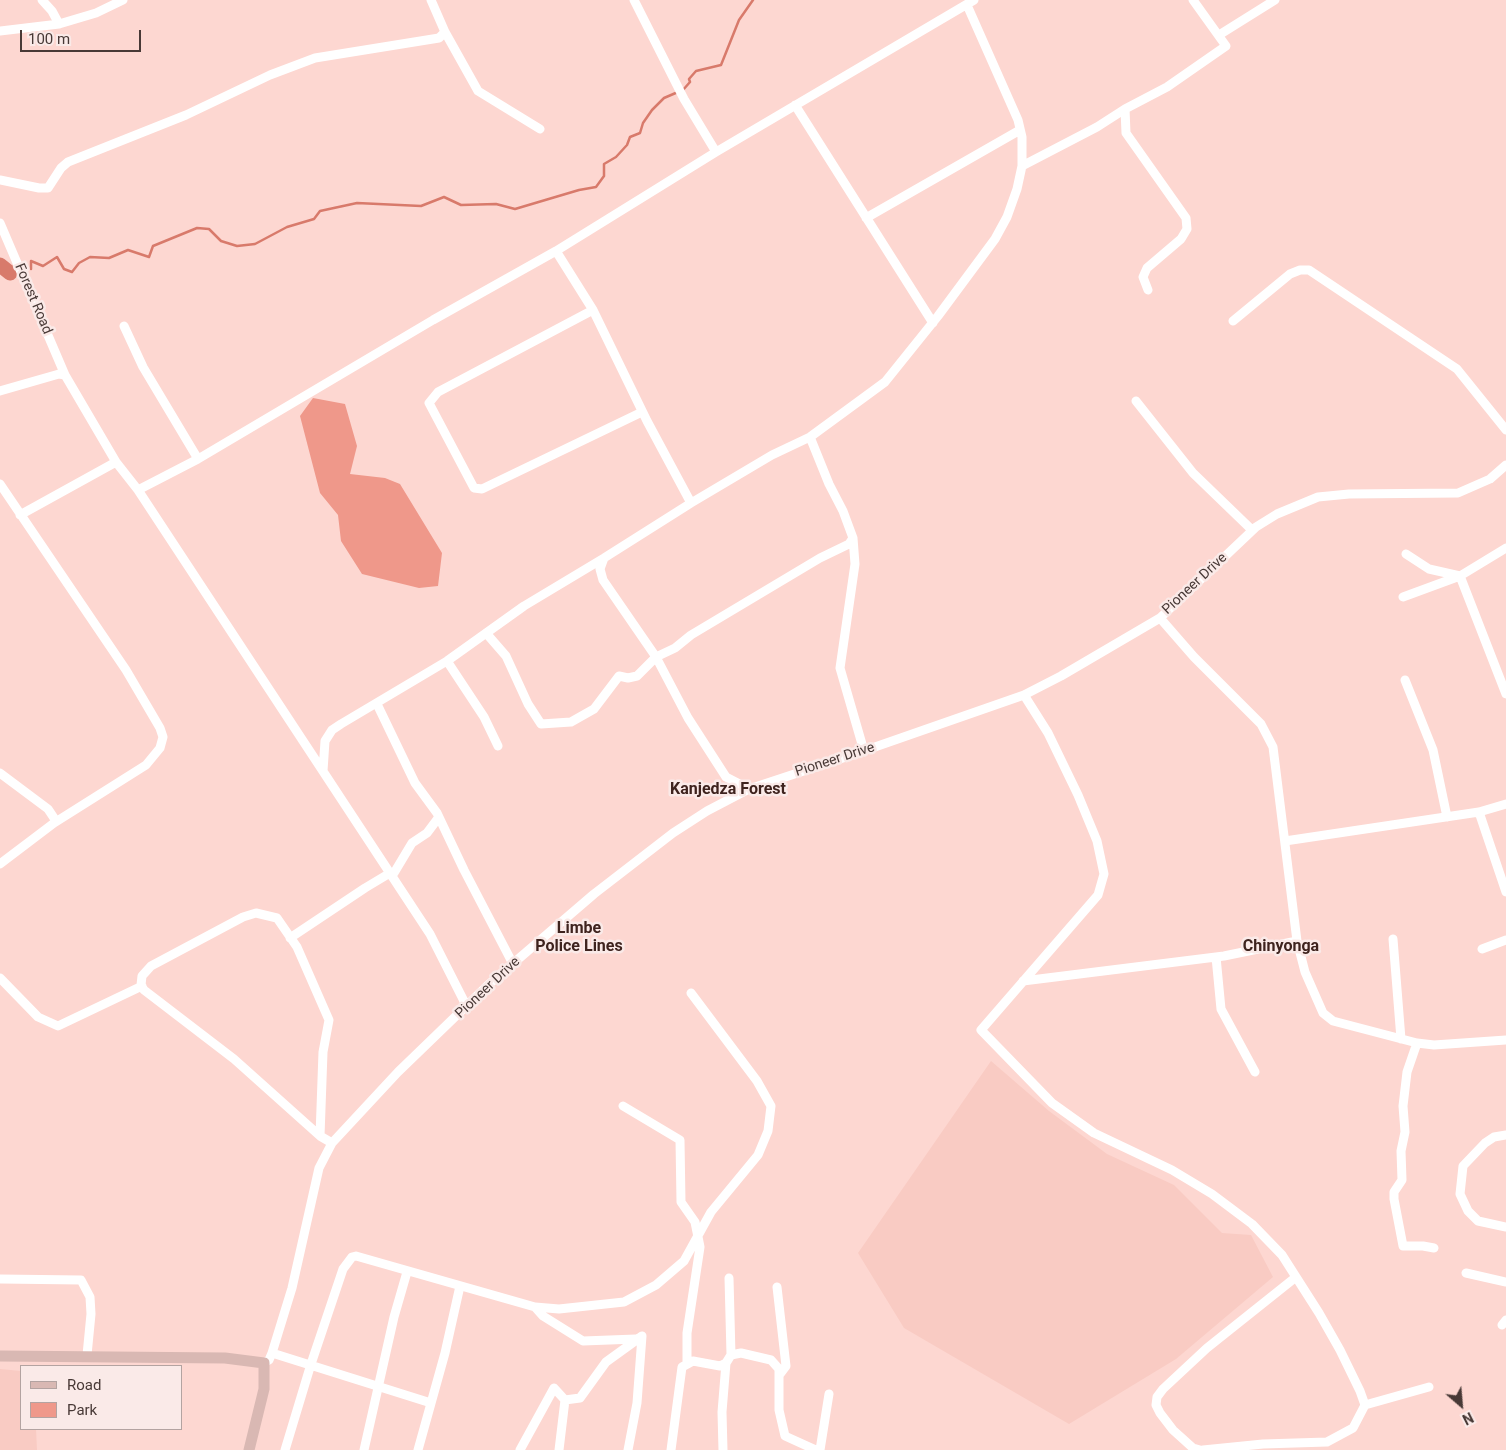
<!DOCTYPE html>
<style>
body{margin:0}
#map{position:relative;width:1506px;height:1450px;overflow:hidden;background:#fdd7d1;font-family:Roboto,sans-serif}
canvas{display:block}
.legend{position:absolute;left:20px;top:1365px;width:162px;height:65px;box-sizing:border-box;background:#faeae8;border:1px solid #b3a3a1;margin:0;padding:6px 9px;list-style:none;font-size:15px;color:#483936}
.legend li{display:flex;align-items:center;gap:10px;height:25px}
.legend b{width:25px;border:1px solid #b3a3a1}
.north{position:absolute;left:1436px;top:1380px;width:50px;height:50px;-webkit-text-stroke:4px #faeae8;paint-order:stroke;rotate:153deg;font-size:14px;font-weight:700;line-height:20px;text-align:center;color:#483936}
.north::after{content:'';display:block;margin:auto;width:18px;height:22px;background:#483936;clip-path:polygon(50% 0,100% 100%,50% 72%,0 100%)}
.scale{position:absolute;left:20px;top:30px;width:121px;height:22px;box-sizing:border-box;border:2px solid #483936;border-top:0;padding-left:6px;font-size:15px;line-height:18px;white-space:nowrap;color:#483936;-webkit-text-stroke:4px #faeae8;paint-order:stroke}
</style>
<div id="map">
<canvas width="1506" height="1450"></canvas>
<ul class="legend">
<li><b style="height:6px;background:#d9b8b3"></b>Road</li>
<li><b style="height:14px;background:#ef988a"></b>Park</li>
</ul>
<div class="north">N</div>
<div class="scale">100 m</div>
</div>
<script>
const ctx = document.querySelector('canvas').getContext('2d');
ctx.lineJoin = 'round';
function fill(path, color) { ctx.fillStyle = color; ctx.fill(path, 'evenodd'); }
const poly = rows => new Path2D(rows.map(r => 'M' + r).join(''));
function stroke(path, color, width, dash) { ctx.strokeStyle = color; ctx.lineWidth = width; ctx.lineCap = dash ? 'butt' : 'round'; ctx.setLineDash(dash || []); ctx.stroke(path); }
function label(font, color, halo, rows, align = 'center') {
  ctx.font = font + ' Roboto,sans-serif'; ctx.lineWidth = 5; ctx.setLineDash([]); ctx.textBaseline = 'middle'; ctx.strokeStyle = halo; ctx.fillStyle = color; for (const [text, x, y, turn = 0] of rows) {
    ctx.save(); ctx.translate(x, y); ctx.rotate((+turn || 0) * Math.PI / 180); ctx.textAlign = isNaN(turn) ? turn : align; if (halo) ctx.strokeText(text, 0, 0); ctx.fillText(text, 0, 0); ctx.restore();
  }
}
const built = poly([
 [991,1061,1049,1111,1107,1154,1174,1185,1222,1233,1251,1235,1273,1277,1176,1359,1069,1424,904,1328,858,1253],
 [0,1369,21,1371,21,1429,36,1429,37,1450,0,1450]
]);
const green = poly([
 [313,398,345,404,357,446,350,474,385,478,400,484,442,553,438,586,419,588,362,574,341,541,338,515,320,493,300,416]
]);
const stream = poly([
 [683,90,690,82,689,79,696,71,721,65,739,20,753,0],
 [31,269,31,261,43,266,57,257,64,269,72,272,79,263,90,257,109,258,128,250,149,257,153,246,197,228,209,229,221,241,237,246,255,244,287,227,314,219,320,211,357,203,421,206,444,197,461,205,496,204,515,209,579,190,596,187,604,176,604,164,616,157,627,145,630,137,640,133,643,123,652,110,664,98,678,92]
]);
const river = poly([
 [0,265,10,273]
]);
const minor = poly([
 [42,0,52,11,59,24],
 [634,0,684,99,716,152],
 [0,31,59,24,96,13,123,0],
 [445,32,478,91,540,129],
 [1219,35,1275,0],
 [795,105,933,323],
 [1125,109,1167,87,1226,46,1193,0],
 [1022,166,1097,127,1125,109,1126,133,1186,218,1187,229,1181,239,1147,268,1143,277,1148,290],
 [0,180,39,188,48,188,61,168,68,162,186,115,270,75,315,58,439,38,445,32,431,0],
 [866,218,1020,130],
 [0,223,65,375,116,462,138,490,430,934,467,1007],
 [556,251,716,152,974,0],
 [593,310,438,392,429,403,474,488,482,489,642,412],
 [1233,321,1290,274,1300,270,1309,270,1457,369,1506,430],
 [124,326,143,367,198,459],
 [0,391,59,374,65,375],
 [1136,401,1193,473,1252,530],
 [0,484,126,670,160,728,163,737,160,748,146,765,54,823,0,864],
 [138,490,198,459,433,320,556,251,593,310,647,421,691,503,604,558,524,606,447,661,341,724,332,730,325,741,323,771],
 [691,503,772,455,810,437,885,382,938,316,995,239,1007,217,1017,189,1022,166,1022,137,1018,120,967,5],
 [20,515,116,462],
 [853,538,855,564,840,668,864,751],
 [1406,554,1429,569,1460,576],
 [604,558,600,569,603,580,656,657,688,718,726,777,749,789],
 [1460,576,1506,694],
 [1403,597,1460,576,1506,548],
 [1160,618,1194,657,1261,724,1273,747,1297,941,1305,972,1323,1013,1333,1021,1417,1043,1434,1045,1506,1040],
 [486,633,506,656,528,704,541,724,571,722,594,709,619,676,628,678,637,676,656,657,675,648,691,635,820,558,849,544,853,538,843,511,829,484,810,437],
 [447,661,484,717,498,746],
 [1405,680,1433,750,1447,817],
 [1024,695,1048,733,1078,795,1097,841,1104,874,1098,895,981,1030,1052,1103,1094,1133,1172,1170,1212,1194,1252,1224,1282,1255,1319,1313,1340,1350,1360,1391,1365,1405,1353,1428,1327,1442,1263,1444,1203,1450],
 [377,704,415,783,437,813,464,870,513,964],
 [0,773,48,809,56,821],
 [1479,812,1506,892],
 [1285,841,1479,812,1506,804],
 [290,938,365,888,390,873,394,873,412,843,427,833,439,817],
 [1393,939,1401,1039],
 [1482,949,1506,940],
 [1216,957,1221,1009,1255,1072],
 [0,978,38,1017,58,1026,142,986],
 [1023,981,1224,956,1297,941],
 [1417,1043,1407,1072,1403,1106,1405,1132,1401,1151,1402,1180,1394,1192,1394,1199,1403,1246,1423,1246,1434,1248],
 [623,1106,680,1140,681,1202,695,1222,700,1247,687,1333,687,1362],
 [1506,1135,1494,1137,1485,1143,1463,1166,1460,1194,1468,1211,1478,1221,1506,1227],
 [320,1136,323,1052,329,1020,297,947,277,918,256,913,243,917,151,966,142,976,141,985,144,990,234,1059,320,1136,332,1143],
 [1466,1273,1506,1282],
 [729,1278,731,1355],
 [0,1279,81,1280,90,1297,91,1314,87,1355],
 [777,1287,786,1366,780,1374],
 [535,1307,559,1309,624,1302,656,1285,684,1261,711,1212,758,1155,768,1131,771,1106,757,1081,691,993],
 [1502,1325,1506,1320],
 [272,1353,431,1403],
 [264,1363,269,1360,272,1353,292,1288,319,1168,332,1143,398,1072,488,985,594,894,673,833,707,811,749,789,852,755,1024,695,1061,676,1160,618,1256,527,1277,514,1318,497,1349,494,1458,493,1490,479,1506,465],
 [565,1400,580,1398,606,1362,642,1336,637,1403,628,1450],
 [1365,1405,1429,1387],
 [285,1450,311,1364,343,1269,352,1257,356,1256,535,1307,543,1316,583,1341,636,1339],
 [364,1450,394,1317,407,1272],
 [418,1450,445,1353,460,1286],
 [520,1450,554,1388,565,1400],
 [559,1450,565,1400],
 [671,1450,682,1367,693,1361,720,1366,726,1363],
 [723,1450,722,1412,726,1363,731,1355,741,1353,771,1360,779,1369,779,1410,785,1436,816,1450],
 [820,1450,829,1394],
 [1200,1450,1193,1448,1173,1430,1160,1413,1156,1405,1157,1397,1163,1389,1207,1348,1296,1277]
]);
const major = poly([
 [0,1356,225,1358,264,1363,264,1389,249,1450]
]);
const streetNames = [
 ["Forest Road",33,299,67],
 ["Pioneer Drive",1195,584,-43],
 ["Pioneer Drive",835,760,-18],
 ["Pioneer Drive",488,988,-43]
];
const quarterNames = [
 ["Kanjedza Forest",728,790],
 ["Limbe",579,929],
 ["Police Lines",579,947],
 ["Chinyonga",1281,947]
];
fill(built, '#f9cbc3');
fill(green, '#ef988a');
stroke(stream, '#d87a6b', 2.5);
stroke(river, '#d87a6b', 15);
stroke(minor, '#fff', 9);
stroke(major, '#d9b8b3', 11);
label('14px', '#483936', '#faeae8', streetNames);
label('bold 16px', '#3e231e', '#faeae8', quarterNames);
</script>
